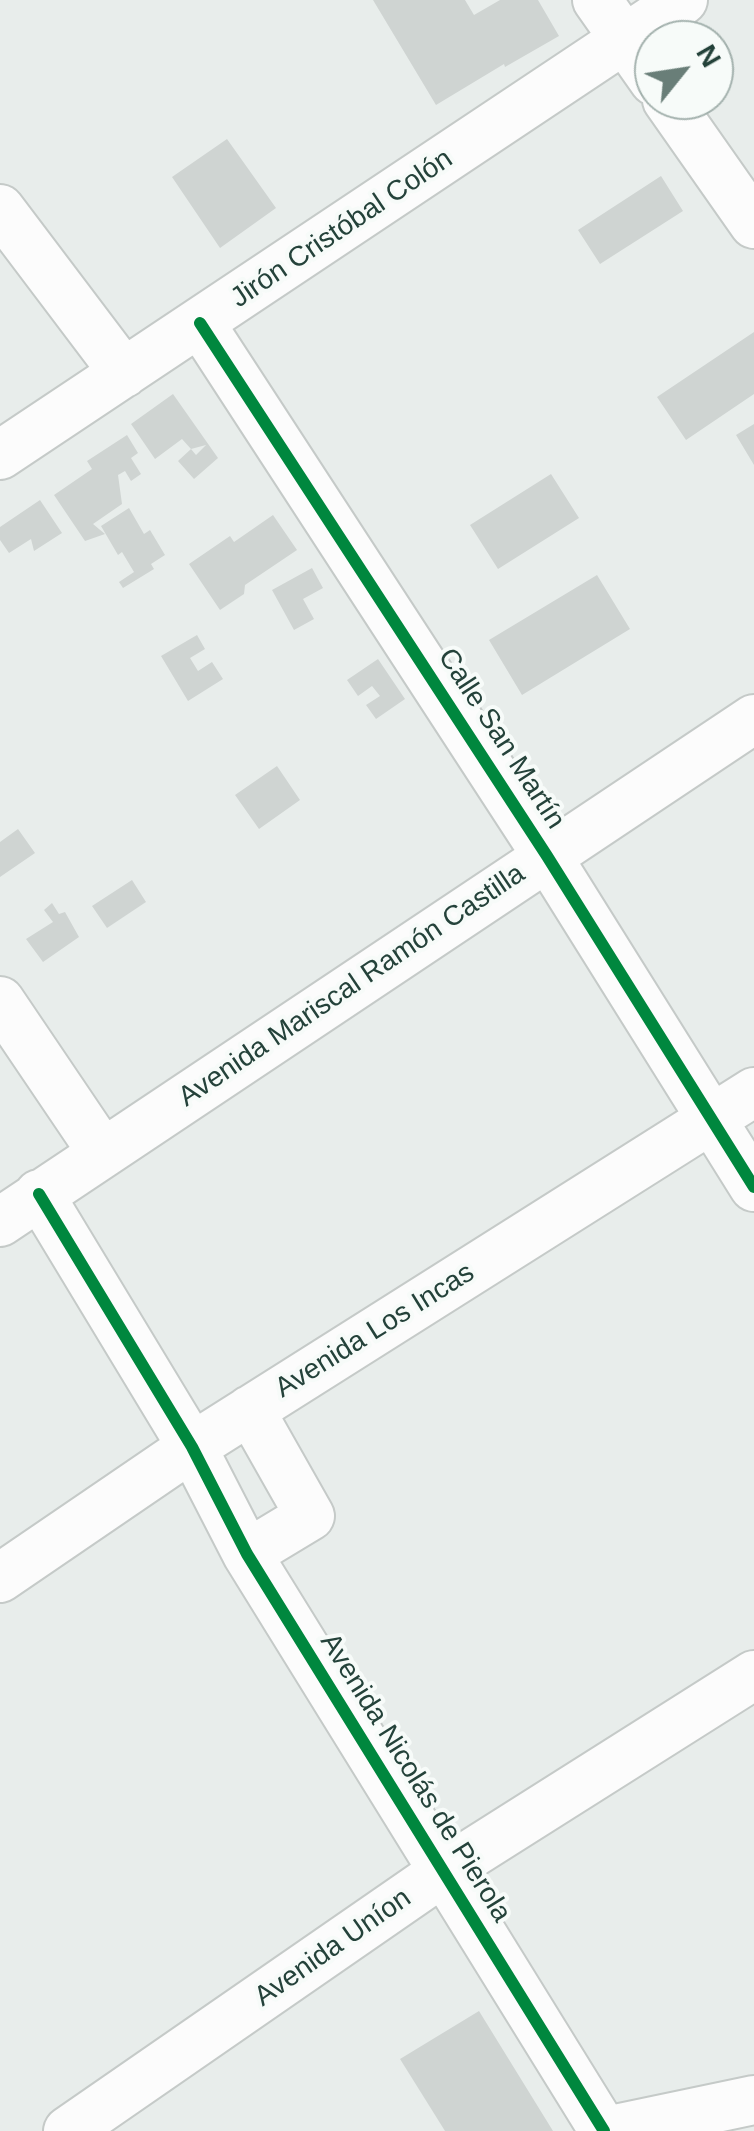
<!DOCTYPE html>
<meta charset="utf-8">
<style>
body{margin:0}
#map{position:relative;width:754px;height:2131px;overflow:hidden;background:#e8edeb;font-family:Helvetica,sans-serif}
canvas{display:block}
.north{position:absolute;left:634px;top:20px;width:100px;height:100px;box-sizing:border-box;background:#f7fbf9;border:2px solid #a3b1ad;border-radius:50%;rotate:60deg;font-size:28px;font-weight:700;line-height:40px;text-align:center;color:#24423a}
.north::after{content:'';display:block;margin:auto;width:35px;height:45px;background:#697e78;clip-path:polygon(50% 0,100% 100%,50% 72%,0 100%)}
</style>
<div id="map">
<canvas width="754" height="2131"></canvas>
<div class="north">N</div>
</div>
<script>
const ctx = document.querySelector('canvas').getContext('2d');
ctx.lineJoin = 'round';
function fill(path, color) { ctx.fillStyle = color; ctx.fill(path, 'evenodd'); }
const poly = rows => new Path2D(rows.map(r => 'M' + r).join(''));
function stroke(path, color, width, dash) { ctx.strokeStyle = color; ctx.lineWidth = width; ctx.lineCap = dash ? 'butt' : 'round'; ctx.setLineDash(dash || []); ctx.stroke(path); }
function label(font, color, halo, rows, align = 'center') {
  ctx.font = font + ' Helvetica,sans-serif'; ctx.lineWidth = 8; ctx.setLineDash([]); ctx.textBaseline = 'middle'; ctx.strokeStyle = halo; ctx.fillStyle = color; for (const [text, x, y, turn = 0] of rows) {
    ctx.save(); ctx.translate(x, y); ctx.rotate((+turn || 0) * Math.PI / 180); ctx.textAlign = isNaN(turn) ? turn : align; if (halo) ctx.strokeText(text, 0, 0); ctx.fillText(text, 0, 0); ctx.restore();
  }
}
const building = poly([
 [373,0,465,0,474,15,500,0,538,0,559,36,505,67,504,64,436,105],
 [227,139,276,208,220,248,172,177],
 [661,176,683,211,600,264,578,230],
 [754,332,754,394,686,440,657,397],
 [173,394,218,458,194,479,178,461,191,449,196,455,206,445,191,449,182,439,155,459,131,424],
 [754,424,754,465,736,435],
 [127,435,138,453,131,458,141,474,131,481,125,471,118,475,122,504,93,524,105,534,85,541,54,495,92,469,87,461],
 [551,474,579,518,498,569,470,525],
 [40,500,62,533,34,551,31,539,9,553,0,540,0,527],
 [129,508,144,534,150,530,165,555,151,564,154,569,123,588,119,582,134,572,122,552,118,555,101,526],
 [273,515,297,550,245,585,244,594,220,610,189,564,230,536,234,542],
 [312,568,323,588,303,599,314,619,294,630,272,590],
 [597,575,630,629,522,695,489,640],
 [197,635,205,649,190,658,198,671,212,662,223,679,188,701,161,656],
 [378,659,405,699,376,719,366,705,380,696,372,686,358,696,347,680],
 [277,766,300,800,259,829,235,795],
 [18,829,35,853,0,877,0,842],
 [132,880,146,902,107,928,92,906],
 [52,903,59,914,65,912,79,937,43,962,26,939,53,922,44,910],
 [479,2011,553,2131,445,2131,400,2059]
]);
const minor = poly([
 [597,0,654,81],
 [667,100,754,224],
 [0,209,124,373],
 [200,323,547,856,754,1187],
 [0,455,683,0],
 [0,1001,102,1152],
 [39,1194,192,1447,247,1554,604,2131],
 [0,1222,754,719],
 [247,1554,310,1516,250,1410],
 [0,1578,192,1447,754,1092],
 [68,2131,444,1871,754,1675],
 [606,2131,754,2100]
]);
const cycleway = poly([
 [200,323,547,856,754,1187],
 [39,1194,192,1447,247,1554,604,2131]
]);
const streetNames = [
 ["Jirón Cristóbal Colón",342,229,-34],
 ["Calle San Martín",501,739,57],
 ["Avenida Mariscal Ramón Castilla",352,986,-34],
 ["Avenida Los Incas",375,1331,-32],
 ["Avenida Nicolás de Pierola",415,1778,58],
 ["Avenida Uníon",333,1948,-35]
];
fill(building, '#cfd4d2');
stroke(minor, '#c5cac8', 52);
stroke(minor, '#fcfcfc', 48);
stroke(cycleway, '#00873e', 12);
label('28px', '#24423a', '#f7fbf9', streetNames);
</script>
